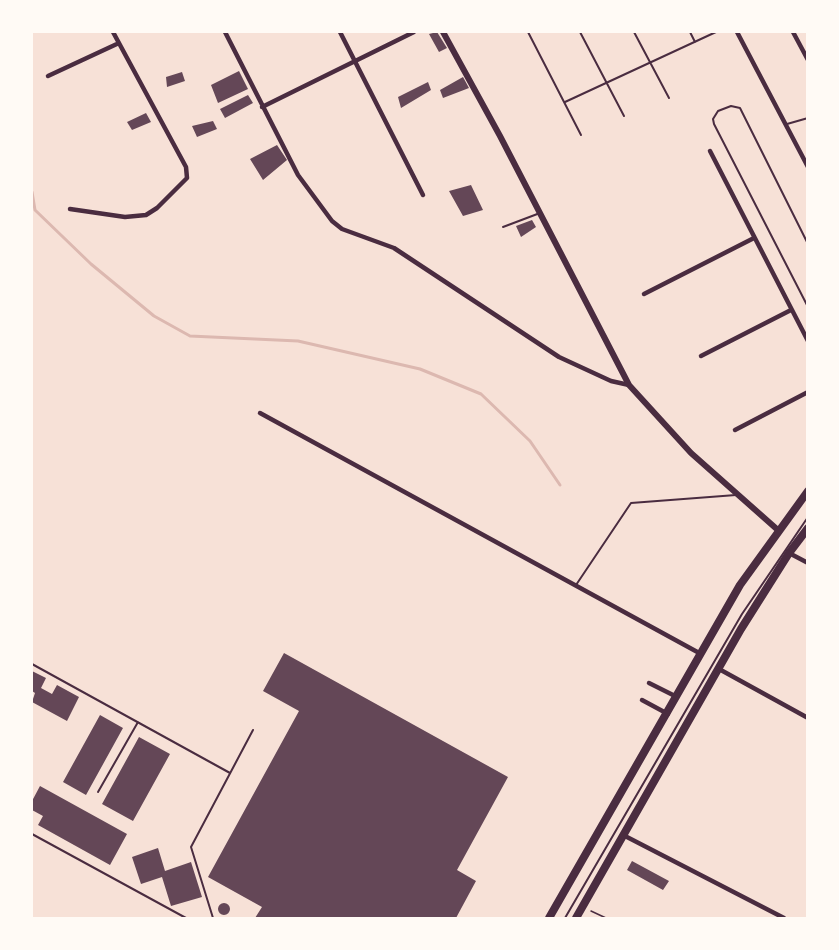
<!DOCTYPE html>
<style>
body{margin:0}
#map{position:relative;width:839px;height:950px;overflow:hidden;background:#f7e1d7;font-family:"Source Sans 3",sans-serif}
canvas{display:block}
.frame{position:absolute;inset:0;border:33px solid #fffaf5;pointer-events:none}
</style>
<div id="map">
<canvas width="839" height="950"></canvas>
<div class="frame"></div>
</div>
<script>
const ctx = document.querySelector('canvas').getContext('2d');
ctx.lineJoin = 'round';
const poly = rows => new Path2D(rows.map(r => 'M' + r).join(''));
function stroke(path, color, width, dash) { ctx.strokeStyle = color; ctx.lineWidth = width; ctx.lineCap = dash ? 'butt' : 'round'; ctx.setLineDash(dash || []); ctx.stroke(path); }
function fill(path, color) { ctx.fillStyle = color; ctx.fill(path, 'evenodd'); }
const stream = poly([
 [32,192,35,210,91,264,154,316,190,336,298,341,420,369,481,394,530,441,560,485]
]);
const building = poly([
 [437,32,447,48,439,52,429,34],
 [239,71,248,89,218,103,211,85],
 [182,72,185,81,167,87,166,77],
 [463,77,469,88,443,98,440,90],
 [428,82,431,90,401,108,398,97],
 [248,95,253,103,225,118,220,109],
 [146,113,151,122,132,130,127,122],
 [213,121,217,129,197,137,192,126],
 [277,145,287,160,263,180,250,159],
 [471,185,483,210,463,216,449,191],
 [532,220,536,227,521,237,516,226],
 [284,653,508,777,457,870,476,881,456,918,255,918,262,907,208,877,299,711,263,691],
 [32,671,46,678,41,688,52,694,57,685,79,697,67,721,32,702,35,693,32,691],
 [100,715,123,728,86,795,63,782],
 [139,737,170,754,133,821,102,804],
 [40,786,127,834,110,865,38,825,43,816,32,810,32,801],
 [158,848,165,871,191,862,202,897,171,906,162,877,141,884,132,857],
 [632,861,669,881,663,890,627,870],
 '218 909a6 6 0 1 1 12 0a6 6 0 1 1-12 0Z'
]);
const path = poly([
 [591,911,606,918]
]);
const service = poly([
 [528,32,581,135],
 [580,32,624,116],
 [634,32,669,98],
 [690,32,695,42],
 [565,102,716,32],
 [787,124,808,118],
 [503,227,540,213],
 [808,244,740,108,731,106,718,111,713,119,714,124,808,307],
 [576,585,631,503,736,495],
 [32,664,230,773],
 [98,792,138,722],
 [32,834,186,918],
 [213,918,191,847,253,730],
 [565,918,742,614,808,517]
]);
const minor = poly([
 [225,32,298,175,332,221,342,229,394,248,559,357,611,381,629,385],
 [340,32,423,195],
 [737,32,808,167],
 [793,32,808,60],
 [48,76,119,43],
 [262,107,414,32],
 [710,151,808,341],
 [70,209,125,217,146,215,157,208,187,178,186,167,113,32],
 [644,294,754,238],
 [701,356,791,310],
 [260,413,701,654],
 [735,430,808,392],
 [789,553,808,563],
 [719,669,808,718],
 [649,683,677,697],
 [642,700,668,714],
 [625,836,784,918]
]);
const tertiary = poly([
 [443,32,500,136,629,385,691,453,779,531]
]);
const primary = poly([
 [549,918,740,585,808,491],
 [576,918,741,629,789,553,808,528]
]);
stroke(stream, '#dcb8b0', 3);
fill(building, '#644757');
stroke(path, '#4a2c40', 1.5);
stroke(service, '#4a2c40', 2);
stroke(minor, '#4a2c40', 4.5);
stroke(tertiary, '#4a2c40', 6);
stroke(primary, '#4a2c40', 8);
</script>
